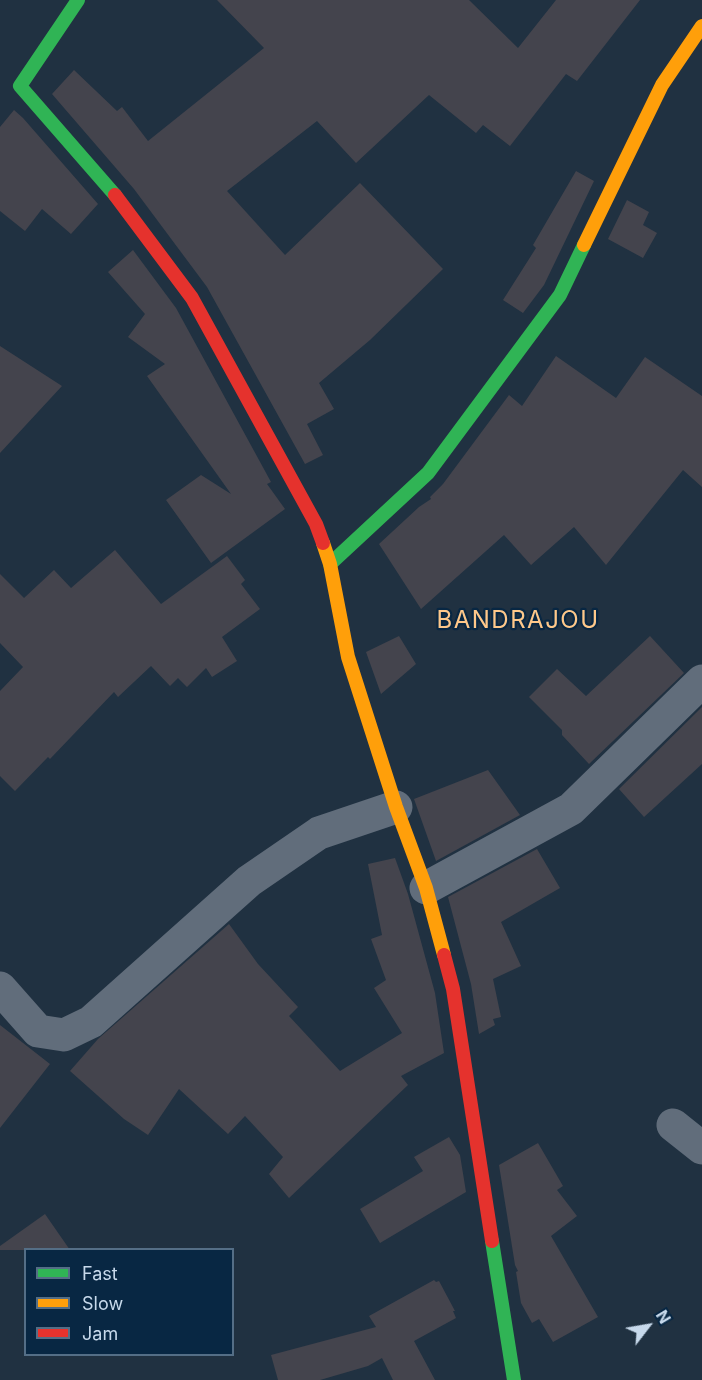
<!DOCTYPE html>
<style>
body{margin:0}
#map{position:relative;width:702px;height:1380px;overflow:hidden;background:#203141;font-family:Inter,sans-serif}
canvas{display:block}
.legend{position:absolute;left:24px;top:1248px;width:210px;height:108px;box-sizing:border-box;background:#082743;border:2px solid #546e86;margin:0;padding:8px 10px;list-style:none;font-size:18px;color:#c7d9eb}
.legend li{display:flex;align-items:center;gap:12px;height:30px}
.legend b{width:30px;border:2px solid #546e86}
.north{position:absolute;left:618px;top:1296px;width:60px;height:60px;-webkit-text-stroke:4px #082743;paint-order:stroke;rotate:59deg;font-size:16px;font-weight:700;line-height:24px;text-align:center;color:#c7d9eb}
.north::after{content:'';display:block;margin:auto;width:21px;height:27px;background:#c7d9eb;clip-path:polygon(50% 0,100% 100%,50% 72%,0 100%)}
</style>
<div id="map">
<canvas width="702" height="1380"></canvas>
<ul class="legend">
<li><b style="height:8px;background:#30b455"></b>Fast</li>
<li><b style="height:8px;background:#ff9f0a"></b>Slow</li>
<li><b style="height:8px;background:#e5322d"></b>Jam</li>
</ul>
<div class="north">N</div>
</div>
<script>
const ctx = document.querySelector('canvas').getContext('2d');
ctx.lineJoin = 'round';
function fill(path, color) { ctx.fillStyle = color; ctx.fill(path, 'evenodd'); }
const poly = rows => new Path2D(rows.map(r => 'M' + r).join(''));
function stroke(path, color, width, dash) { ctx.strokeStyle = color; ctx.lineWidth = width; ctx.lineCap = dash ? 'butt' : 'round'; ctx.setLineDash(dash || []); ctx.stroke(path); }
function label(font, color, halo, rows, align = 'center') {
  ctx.font = font + ' Inter,sans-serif'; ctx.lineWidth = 4.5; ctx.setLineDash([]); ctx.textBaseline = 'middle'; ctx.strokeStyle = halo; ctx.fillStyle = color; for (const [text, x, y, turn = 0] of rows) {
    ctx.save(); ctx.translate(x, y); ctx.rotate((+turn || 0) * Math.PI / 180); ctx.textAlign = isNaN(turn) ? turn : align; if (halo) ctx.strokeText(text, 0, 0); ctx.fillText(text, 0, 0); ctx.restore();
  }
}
const building = poly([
 [217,0,469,0,518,48,556,0,640,0,577,81,566,74,510,146,483,125,476,133,429,95,356,163,317,121,227,191,285,255,360,183,443,269,370,340,319,383,334,409,307,424,323,455,305,464,207,287,134,189,52,94,74,70,117,111,122,107,148,141,264,48],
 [14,110,23,118,98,204,71,234,42,209,25,231,0,211,0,127],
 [576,171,594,181,544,285,523,313,503,300,536,248,533,245],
 [627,200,649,212,643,225,657,233,643,258,608,239],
 [133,250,176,308,271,482,267,484,285,509,211,563,166,500,201,475,231,494,147,376,165,364,128,337,145,314,108,272],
 [0,346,62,386,0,453],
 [556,356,616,398,645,357,702,396,702,487,683,470,606,565,574,527,531,565,504,535,421,609,379,544,419,507,431,499,430,497,443,484,509,395,522,406],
 [115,550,161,604,227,556,245,580,241,584,260,609,222,637,237,661,212,677,206,668,187,687,178,678,170,686,151,666,118,697,114,692,50,759,48,757,15,791,0,776,0,691,23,667,0,643,0,574,24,598,54,570,71,588],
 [399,636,416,664,381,694,366,652],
 [650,636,684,673,589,764,562,735,562,730,529,697,557,669,586,696],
 [702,707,702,764,644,817,619,789],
 [488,770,520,815,436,861,414,799],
 [537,849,560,888,501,922,521,966,493,979,501,1017,493,1019,495,1025,479,1034,471,984,448,897],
 [395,858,408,894,435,993,444,1053,401,1076,408,1085,289,1198,269,1174,283,1157,245,1116,228,1134,179,1089,148,1135,124,1119,70,1071,98,1039,229,924,258,964,298,1007,289,1016,340,1071,402,1033,374,988,386,980,371,939,382,935,368,864],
 [0,1025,50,1064,0,1128],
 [449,1137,460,1155,466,1192,380,1243,360,1209,423,1171,414,1157],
 [538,1143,563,1186,557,1190,577,1216,551,1236,598,1317,553,1342,539,1319,532,1323,521,1303,516,1272,518,1271,515,1265,499,1165],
 [45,1214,70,1250,0,1250,0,1246],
 [434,1280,436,1282,439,1281,455,1311,453,1311,456,1318,414,1341,435,1380,393,1380,382,1358,368,1366,320,1380,278,1380,271,1355,376,1327,369,1316]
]);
const street = poly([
 [426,888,571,809,702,681],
 [0,988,38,1031,64,1035,91,1022,249,881,319,833,396,807],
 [673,1125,702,1148]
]);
const fast = poly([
 [78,0,20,86,115,195],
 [330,564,428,473,560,295,584,245],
 [492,1241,514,1380]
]);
const slow = poly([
 [584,245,662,85,702,26],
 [323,543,330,564,348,657,396,807,426,888,444,955]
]);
const jam = poly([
 [115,195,192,298,316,524,323,543],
 [444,955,453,989,492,1241]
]);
const quarterNames = [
 ["BANDRAJOU",518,621]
];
fill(building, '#44444d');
stroke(street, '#616d7b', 33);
stroke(fast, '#30b455', 14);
stroke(slow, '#ff9f0a', 14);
stroke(jam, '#e5322d', 14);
ctx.letterSpacing = '1.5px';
label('24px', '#fec88a', '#082743', quarterNames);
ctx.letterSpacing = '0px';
</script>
